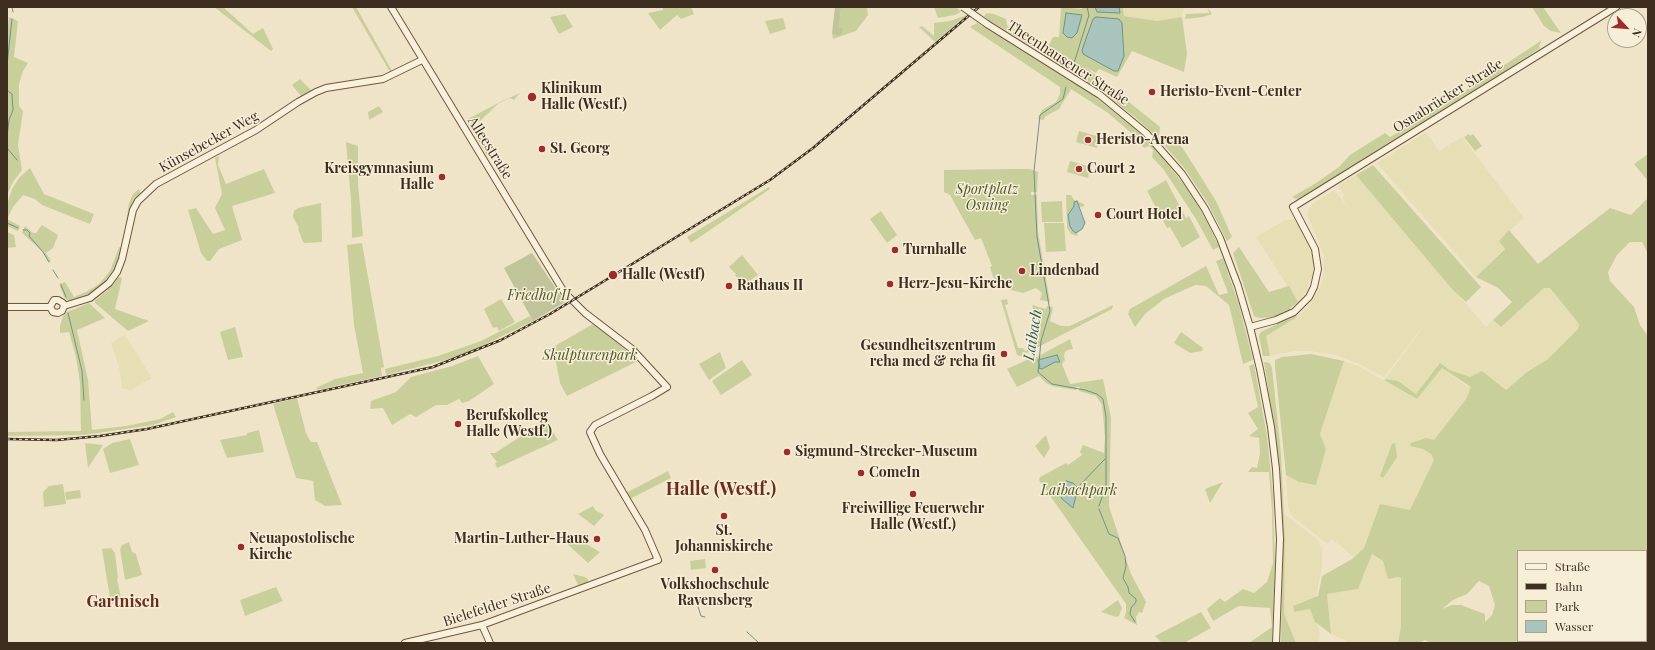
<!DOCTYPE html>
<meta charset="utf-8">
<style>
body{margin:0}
#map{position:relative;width:1655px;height:650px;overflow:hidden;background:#f0e4c8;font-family:"Playfair Display",serif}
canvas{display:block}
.frame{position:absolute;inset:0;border:8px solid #3d2e20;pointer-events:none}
.legend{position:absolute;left:1517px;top:550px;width:130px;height:92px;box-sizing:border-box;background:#f7eed8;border:1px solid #ada18e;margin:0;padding:5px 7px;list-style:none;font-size:12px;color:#3d2e20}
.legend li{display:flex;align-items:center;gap:8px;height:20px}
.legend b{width:20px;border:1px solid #ada18e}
.north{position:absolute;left:1607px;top:8px;width:40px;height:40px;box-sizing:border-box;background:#f7eed8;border:1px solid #ada18e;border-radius:50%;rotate:116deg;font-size:11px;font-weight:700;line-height:16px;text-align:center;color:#3d2e20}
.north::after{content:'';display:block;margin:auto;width:14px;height:18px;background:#9e2a2b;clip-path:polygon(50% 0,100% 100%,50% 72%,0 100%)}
</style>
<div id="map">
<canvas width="1655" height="650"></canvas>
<div class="frame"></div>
<ul class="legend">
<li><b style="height:5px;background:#faf1dc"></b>Straße</li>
<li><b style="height:5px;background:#3d2e20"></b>Bahn</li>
<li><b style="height:11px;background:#c9cf9b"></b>Park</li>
<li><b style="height:11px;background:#a9c4bc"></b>Wasser</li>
</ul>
<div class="north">N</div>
</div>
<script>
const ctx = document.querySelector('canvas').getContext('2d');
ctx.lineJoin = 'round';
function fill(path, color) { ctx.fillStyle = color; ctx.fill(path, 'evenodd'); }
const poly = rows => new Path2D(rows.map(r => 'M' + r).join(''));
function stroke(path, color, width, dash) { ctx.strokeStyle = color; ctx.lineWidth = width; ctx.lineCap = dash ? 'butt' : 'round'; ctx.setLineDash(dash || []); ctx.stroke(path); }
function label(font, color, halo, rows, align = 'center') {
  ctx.font = font + ' "Playfair Display",serif'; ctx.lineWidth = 3; ctx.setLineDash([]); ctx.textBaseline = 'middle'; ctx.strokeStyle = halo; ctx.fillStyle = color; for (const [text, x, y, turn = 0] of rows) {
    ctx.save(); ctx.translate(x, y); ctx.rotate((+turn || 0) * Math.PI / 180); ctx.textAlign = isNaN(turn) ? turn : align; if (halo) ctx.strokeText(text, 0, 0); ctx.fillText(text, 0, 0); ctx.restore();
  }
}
const farmland = poly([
 [1123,7,1184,7,1182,17,1157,21,1124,16],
 [1426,132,1439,151,1462,137,1524,218,1499,240,1505,248,1476,277,1377,163],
 [1356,175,1486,327,1493,320,1501,327,1544,288,1550,288,1579,324,1578,329,1548,359,1527,372,1506,390,1482,371,1470,377,1450,370,1440,363,1416,394,1398,381,1385,379,1432,315,1384,377,1359,364,1336,355,1310,351,1295,351,1270,356,1265,336,1297,317,1309,306,1322,283,1324,271,1324,256,1308,216,1308,210,1313,204,1334,190,1350,210,1342,198,1345,196,1338,186],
 [1294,219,1304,232,1313,253,1313,273,1307,290,1298,302,1256,237,1285,220],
 [125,335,152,378,131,390,122,388,119,366,111,343],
 [1344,361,1358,366,1417,399,1442,368,1465,385,1471,387,1466,399,1434,440,1410,446,1423,449,1431,454,1434,460,1410,511,1380,504,1364,548,1354,557,1332,539,1327,544,1291,515,1288,506,1286,475,1299,482,1316,485,1326,449,1320,435],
 [1284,514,1317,539,1322,549,1322,567,1316,598,1293,607,1294,612,1310,609,1320,631,1319,643,1296,643,1284,614],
 [1372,554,1383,561,1388,578,1398,577,1401,578,1401,626,1398,643,1351,643,1331,634,1327,594,1358,589]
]);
const green = poly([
 [214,7,223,7,253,34,263,28,273,49,271,51],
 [352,7,356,7,392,71,390,72],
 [663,7,691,7,694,14,681,19,677,15,660,30,648,13,663,10],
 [841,7,867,7,868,15,856,31,833,39,832,33,836,36,839,28],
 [934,7,956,7,961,12,955,15,938,18],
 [1061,7,1082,9,1082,7,1095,7,1095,9,1120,13,1119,7,1123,7,1124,16,1157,21,1182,17,1187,53,1184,72,1132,51,1117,77,1099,69,1096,73,1085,67,1100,78,1108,87,1118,93,1160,127,1159,134,1162,138,1171,135,1184,150,1216,201,1232,237,1227,241,1207,202,1185,169,1157,137,1135,117,1079,75,984,17,986,13,994,14,1006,19,1007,25,1009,27,1030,34,1049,45,1053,37,1059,37],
 [1532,7,1543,7,1561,33,1551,31,1544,26],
 [1208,8,1212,14,1203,17,1185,19,1186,14,1209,13],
 [565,14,573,27,559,34,550,17],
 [967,15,935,42,919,27,922,26,934,36,934,23,950,21],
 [9,17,18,21,14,57,28,63,23,71,19,84,19,106,23,111,18,145,22,170,13,182,7,195,7,35],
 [783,18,786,29,770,34,765,21],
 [977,23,1094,96,1133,127,1155,148,1188,190,1206,219,1219,247,1213,250,1196,219,1164,170,1152,157,1153,150,1149,146,1144,148,1129,131,1108,113,1071,89,1059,109,1046,116,1043,120,1038,119,1042,110,1056,102,1060,94,1060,87,970,27],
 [1542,40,1539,46,1540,48,1469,96,1302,198,1296,199,1292,197,1316,183,1339,167,1350,155,1385,133,1390,137,1459,95],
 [300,79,311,90,301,96,292,85],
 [520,93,514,100,510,98,499,103,481,120,470,127,466,120,502,101],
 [379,106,383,112,369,120,368,112],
 [476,129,492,156,495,155,488,157,476,136,477,135,473,131],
 [1079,131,1100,137,1097,148,1076,142],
 [1469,134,1470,136,1473,134,1482,146,1475,151,1464,137],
 [346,142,358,146,358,185,363,236,352,238,351,200],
 [1648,154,1648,181,1634,164],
 [219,156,218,165,226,184,264,169,275,193,232,206,242,240,219,249,210,261,207,261,201,253,188,210,196,208,213,234,225,230,215,208,222,194,215,158],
 [1070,161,1091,167,1088,178,1067,172],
 [1373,165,1481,287,1466,302,1452,289,1356,175],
 [30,168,44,194,94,214,90,224,42,205,35,199,23,195,13,207,7,219,20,226,18,231,7,226,7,204,12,189,19,178],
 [1009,169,1030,169,1038,172,1037,192,1031,192,1031,195,1037,195,1038,232,1050,302,1040,300,1042,293,1036,288,1023,293,996,286,990,267,992,266,981,238,975,240,950,195,944,192,944,170],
 [1166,180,1186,218,1189,216,1200,237,1182,248,1170,227,1167,228,1147,191],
 [769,187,770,189,691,243,687,237],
 [139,189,141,194,126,222,129,203,133,194],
 [1066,195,1071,195,1074,200,1084,204,1084,206,1080,207,1074,202,1074,206,1068,215,1070,226,1073,231,1078,234,1077,236,1071,234,1067,228],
 [1648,198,1648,254,1642,242,1630,242,1617,255,1608,272,1610,281,1634,307,1640,325,1648,336,1648,643,1431,643,1425,640,1419,643,1398,643,1401,626,1401,578,1398,577,1388,579,1383,561,1372,554,1358,589,1327,594,1331,634,1315,622,1310,609,1294,612,1293,606,1318,596,1322,576,1352,559,1364,548,1380,504,1410,510,1434,460,1431,454,1423,449,1410,446,1411,443,1426,438,1434,440,1466,399,1471,387,1442,368,1417,399,1384,380,1385,379,1398,381,1416,394,1440,363,1450,370,1470,377,1482,371,1506,390,1527,372,1548,359,1578,329,1579,324,1550,288,1544,288,1501,327,1493,320,1512,302,1498,288,1476,277,1505,249,1499,241,1509,230,1538,264,1610,208,1631,215],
 [1518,551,1646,551,1646,641,1518,641],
 [1479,581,1489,586,1495,605,1492,615,1485,622,1485,614,1461,605,1452,605,1442,609,1453,600,1467,594],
 [1062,201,1063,222,1042,222,1041,202],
 [321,203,322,242,305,243,303,242,298,229,299,228,293,217,294,211,298,208],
 [881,211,897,235,887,243,870,219],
 [1044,223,1064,223,1066,251,1046,252],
 [42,225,58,235,53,248,46,253,51,261,48,262,43,252,22,233,25,226,33,233,36,233],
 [7,232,14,235,16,247,7,248],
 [362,243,384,367,381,368,382,376,317,390,316,388,335,379,363,373,354,325,347,245],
 [119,247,122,248,116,268,103,286,84,298,70,301,65,299,59,284,65,282,74,297,86,292,99,284,110,271],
 [1239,247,1269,292,1289,286,1298,302,1290,308,1291,310,1275,317,1259,318,1254,316,1233,253],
 [742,255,758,275,742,286,735,275,736,274,729,267],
 [1223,258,1239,305,1253,360,1243,364,1229,305,1206,286,1195,285,1164,299,1145,314,1135,327,1128,314,1130,309,1206,266,1219,295,1228,293,1216,261],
 [118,277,122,278,115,309,149,321,128,331,95,303,95,300,107,291],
 [501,299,515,322,499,331,497,327,493,328,484,309],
 [1007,299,1008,304,1005,305,1018,348,1023,348,1025,351,1037,345,1036,342,1039,339,1038,335,1040,331,1032,305,1046,309,1047,306,1053,307,1050,321,1061,326,1070,326,1113,305,1112,309,1021,356,1017,355,1001,300],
 [89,303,105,318,77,330,88,380,92,430,126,426,160,419,173,412,176,417,153,425,84,435,7,436,7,432,81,431,80,383,76,357,69,332,60,333,60,326,63,316,67,312],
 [1296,315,1297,317,1266,336,1270,356,1263,356,1259,336,1261,332],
 [530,316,533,321,472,351,442,361,386,375,385,369,438,356,481,341],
 [593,324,615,340,638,361,567,396,560,383,553,347],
 [235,327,243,357,228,360,220,332],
 [1181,332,1203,348,1202,351,1190,353,1174,343],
 [1070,339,1073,349,1068,350,1065,352,1064,356,1065,360,1062,364,1070,384,1103,379,1111,418,1109,506,1131,574,1146,602,1142,613,1139,612,1136,617,1137,625,1124,618,1126,612,1126,604,1039,480,1040,477,1066,463,1068,465,1082,455,1080,452,1083,445,1104,453,1105,437,1102,405,1096,396,1079,391,1080,387,1076,387,1076,390,1052,386,1046,383,1039,376,1017,387,1007,369,1029,359,1031,360],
 [720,352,726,368,709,380,699,364],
 [1311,354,1344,361,1320,434,1326,449,1316,485,1299,482,1286,475,1275,366,1275,360,1282,357],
 [478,356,494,384,469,401,462,403,459,399,447,405,436,405,416,417,410,414,392,425,383,408,370,409,371,401,396,392,411,377,452,366],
 [742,360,752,375,721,395,712,381],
 [1264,362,1270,363,1272,368,1281,453,1285,540,1284,614,1296,643,1281,643,1283,540,1281,497,1275,432],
 [1254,364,1267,436,1273,494,1275,563,1272,643,1249,643,1272,627,1270,608,1239,606,1213,621,1207,609,1220,598,1225,602,1243,589,1254,593,1267,582,1273,563,1272,511,1269,472,1248,472,1252,467,1257,468,1260,453,1259,438,1249,436,1258,429,1248,413,1258,407,1249,366],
 [297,398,306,433,311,442,317,442,342,505,325,506,315,500,313,481,296,478,273,404],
 [544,420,550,421,547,423,558,440,497,468,495,463,497,462,490,453,495,453,529,431,530,428,534,428],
 [259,430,264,452,227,458,220,440,247,435,247,433],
 [1046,435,1050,448,1044,458,1035,446],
 [130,439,139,465,110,473,103,449,112,443],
 [85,443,103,445,88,468],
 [1395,443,1397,457,1383,478,1380,476,1392,444],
 [668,471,671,478,630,499,626,493],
 [1223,482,1218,490,1210,503,1205,489],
 [63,484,66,504,44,507,43,492,49,486],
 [80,490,81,498,66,500,65,492],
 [593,506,595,510,604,515,594,526,578,514],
 [572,534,588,545,600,552,588,563,565,542],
 [129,542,132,552,136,554,142,575,125,580,120,549,122,545],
 [111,548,115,553,118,578,117,579,121,598,118,602,111,604,102,549],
 [705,559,706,568,691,570,690,561],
 [573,574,585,577,588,579,588,582,579,587],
 [276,587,283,601,245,616,240,600],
 [1118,600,1122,608,1119,616,1116,617,1101,612],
 [1201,612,1211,628,1184,643,1162,643,1155,636]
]);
const cemetery = poly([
 [835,7,841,7,839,28,842,28,842,34,836,36,832,33],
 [532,253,565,302,533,321,504,268]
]);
const water = poly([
 [1095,7,1119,7,1120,13,1097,12,1095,7],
 [1066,13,1082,15,1077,33,1072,38,1067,37,1063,33,1066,13],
 [1096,17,1119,19,1122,23,1124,56,1118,71,1114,71,1083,54,1082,50,1093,19,1096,17],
 [1077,201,1085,223,1082,229,1076,233,1073,231,1070,226,1068,215,1074,206,1074,202,1077,201],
 [1057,355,1060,362,1055,362,1042,369,1038,368,1040,367,1038,360,1057,355],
 [1066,481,1073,483,1078,488,1073,508,1062,499,1060,494,1066,481]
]);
const stream = poly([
 [12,7,13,12],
 [1612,13,1622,7],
 [1591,26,1597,23],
 [1583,31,1589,27],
 [1567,41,1578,34],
 [1533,62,1544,55],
 [1074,63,1089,15,1087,7],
 [7,65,12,19],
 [1495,86,1518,71],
 [1066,87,1063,99,1040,115,1034,171,1037,237,1050,311,1041,341,1038,372,1052,384,1085,390,1097,394,1103,399,1106,417,1106,486,1099,506],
 [7,137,9,120,13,110,12,94,8,91],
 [7,148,17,160],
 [7,223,18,228],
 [23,230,27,230,30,233,29,236,43,252,49,262],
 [53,270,58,278],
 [61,285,66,297],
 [68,313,82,371,84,400],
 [1078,487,1105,459],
 [1099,509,1109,534,1118,538,1125,556,1126,566,1123,578,1128,587,1129,593,1136,599,1136,602,1131,608,1130,614,1135,622],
 [695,597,701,616,705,617],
 [747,632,759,643]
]);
const secondary = poly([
 [391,7,564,292,585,313,632,349,667,387,652,396,595,425,590,432,600,454,645,530,658,560,482,625,405,643],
 [987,24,1100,95,1146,133,1182,174,1205,209,1220,238,1238,286,1250,327,1260,369,1271,427,1276,469,1280,539,1276,643],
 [64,306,90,298,109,283,117,272,122,259,133,210,138,201,156,184,256,130,298,102,316,92,326,88,383,79,422,60],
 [7,307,50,307],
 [50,307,53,312,58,313,62,311,64,306],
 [50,307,54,300,58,300,63,303,64,306],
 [1250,327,1276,320,1294,312,1309,297,1314,287,1318,269,1315,249,1293,207,1616,7],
 [482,625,490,643]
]);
const rail = poly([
 [7,439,57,440,100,436,147,429,433,367,501,340,550,314,770,180,813,148,979,7]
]);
const secondaryBridge = poly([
 [963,7,987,24]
]);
const markers = [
 [1152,92,4,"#9e2a2b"],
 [532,97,5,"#9e2a2b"],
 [1088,140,4,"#9e2a2b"],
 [542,149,4,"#9e2a2b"],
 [1079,169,4,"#9e2a2b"],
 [442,177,4,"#9e2a2b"],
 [1098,215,4,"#9e2a2b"],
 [895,250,4,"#9e2a2b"],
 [1022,271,4,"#9e2a2b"],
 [613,275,5,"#9e2a2b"],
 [890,284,4,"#9e2a2b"],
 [729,286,4,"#9e2a2b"],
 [1004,354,4,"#9e2a2b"],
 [458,424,4,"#9e2a2b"],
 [787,452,4,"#9e2a2b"],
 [861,473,4,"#9e2a2b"],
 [913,494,4,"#9e2a2b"],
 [724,516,4,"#9e2a2b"],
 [597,539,4,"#9e2a2b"],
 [241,547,4,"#9e2a2b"],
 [715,570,4,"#9e2a2b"]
];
const streetNames = [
 ["Theenhausener Straße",1068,63,33],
 ["Osnabrücker Straße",1448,96,-32],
 ["Künsebecker Weg",209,142,-29],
 ["Alleestraße",490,148,58],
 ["Bielefelder Straße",497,605,-18]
];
const poiNames = [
 ["Klinikum",541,89],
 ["Halle (Westf.)",541,105],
 ["Heristo-Event-Center",1160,92],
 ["Heristo-Arena",1096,140],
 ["St. Georg",550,149],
 ["Kreisgymnasium",434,169,"right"],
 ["Halle",434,185,"right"],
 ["Court 2",1087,169],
 ["Court Hotel",1106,215],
 ["Turnhalle",903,250],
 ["Lindenbad",1030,271],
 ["Halle (Westf)",622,275],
 ["Herz-Jesu-Kirche",898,284],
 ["Rathaus II",737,286],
 ["Gesundheitszentrum",996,346,"right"],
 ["reha med & reha fit",996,362,"right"],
 ["Berufskolleg",466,416],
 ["Halle (Westf.)",466,432],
 ["Sigmund-Strecker-Museum",795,452],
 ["ComeIn",869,473],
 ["Freiwillige Feuerwehr",913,509,"center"],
 ["Halle (Westf.)",913,525,"center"],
 ["St.",724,531,"center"],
 ["Johanniskirche",724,547,"center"],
 ["Neuapostolische",249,539],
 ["Kirche",249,555],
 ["Martin-Luther-Haus",589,539,"right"],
 ["Volkshochschule",715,585,"center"],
 ["Ravensberg",715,601,"center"]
];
const parkNames = [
 ["Sportplatz",987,190],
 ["Osning",987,206],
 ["Friedhof II",539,296],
 ["Skulpturenpark",590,356],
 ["Laibachpark",1079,491]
];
const waterNames = [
 ["Laibach",1033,335,-81]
];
const quarterNames = [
 ["Gartnisch",123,602]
];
const districtNames = [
 ["Halle (Westf.)",721,489]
];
fill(farmland, '#e6deb5');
fill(green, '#c9cf9b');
fill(cemetery, '#bfc49a');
fill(water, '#a9c4bc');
stroke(water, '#6f938a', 1);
stroke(stream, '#6f938a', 1);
stroke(secondary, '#6f573f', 8);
stroke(secondary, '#faf1dc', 6);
stroke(rail, '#3d2e20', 2.5);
stroke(rail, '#f7eed8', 1, [3]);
stroke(secondaryBridge, '#6f573f', 8, []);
stroke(secondaryBridge, '#faf1dc', 6);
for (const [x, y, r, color] of markers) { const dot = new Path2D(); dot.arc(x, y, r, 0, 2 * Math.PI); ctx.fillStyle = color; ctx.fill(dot); stroke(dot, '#f7eed8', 1.5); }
label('14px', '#3d2e20', '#f7eed8', streetNames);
label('bold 14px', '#3d2e20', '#f7eed8', poiNames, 'left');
label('italic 14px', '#4d5a26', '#f7eed8', parkNames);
label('italic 15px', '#2f5d5a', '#f7eed8', waterNames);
label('bold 16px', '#6b2e1e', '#f7eed8', quarterNames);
label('bold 18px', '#6b2e1e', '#f7eed8', districtNames);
</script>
